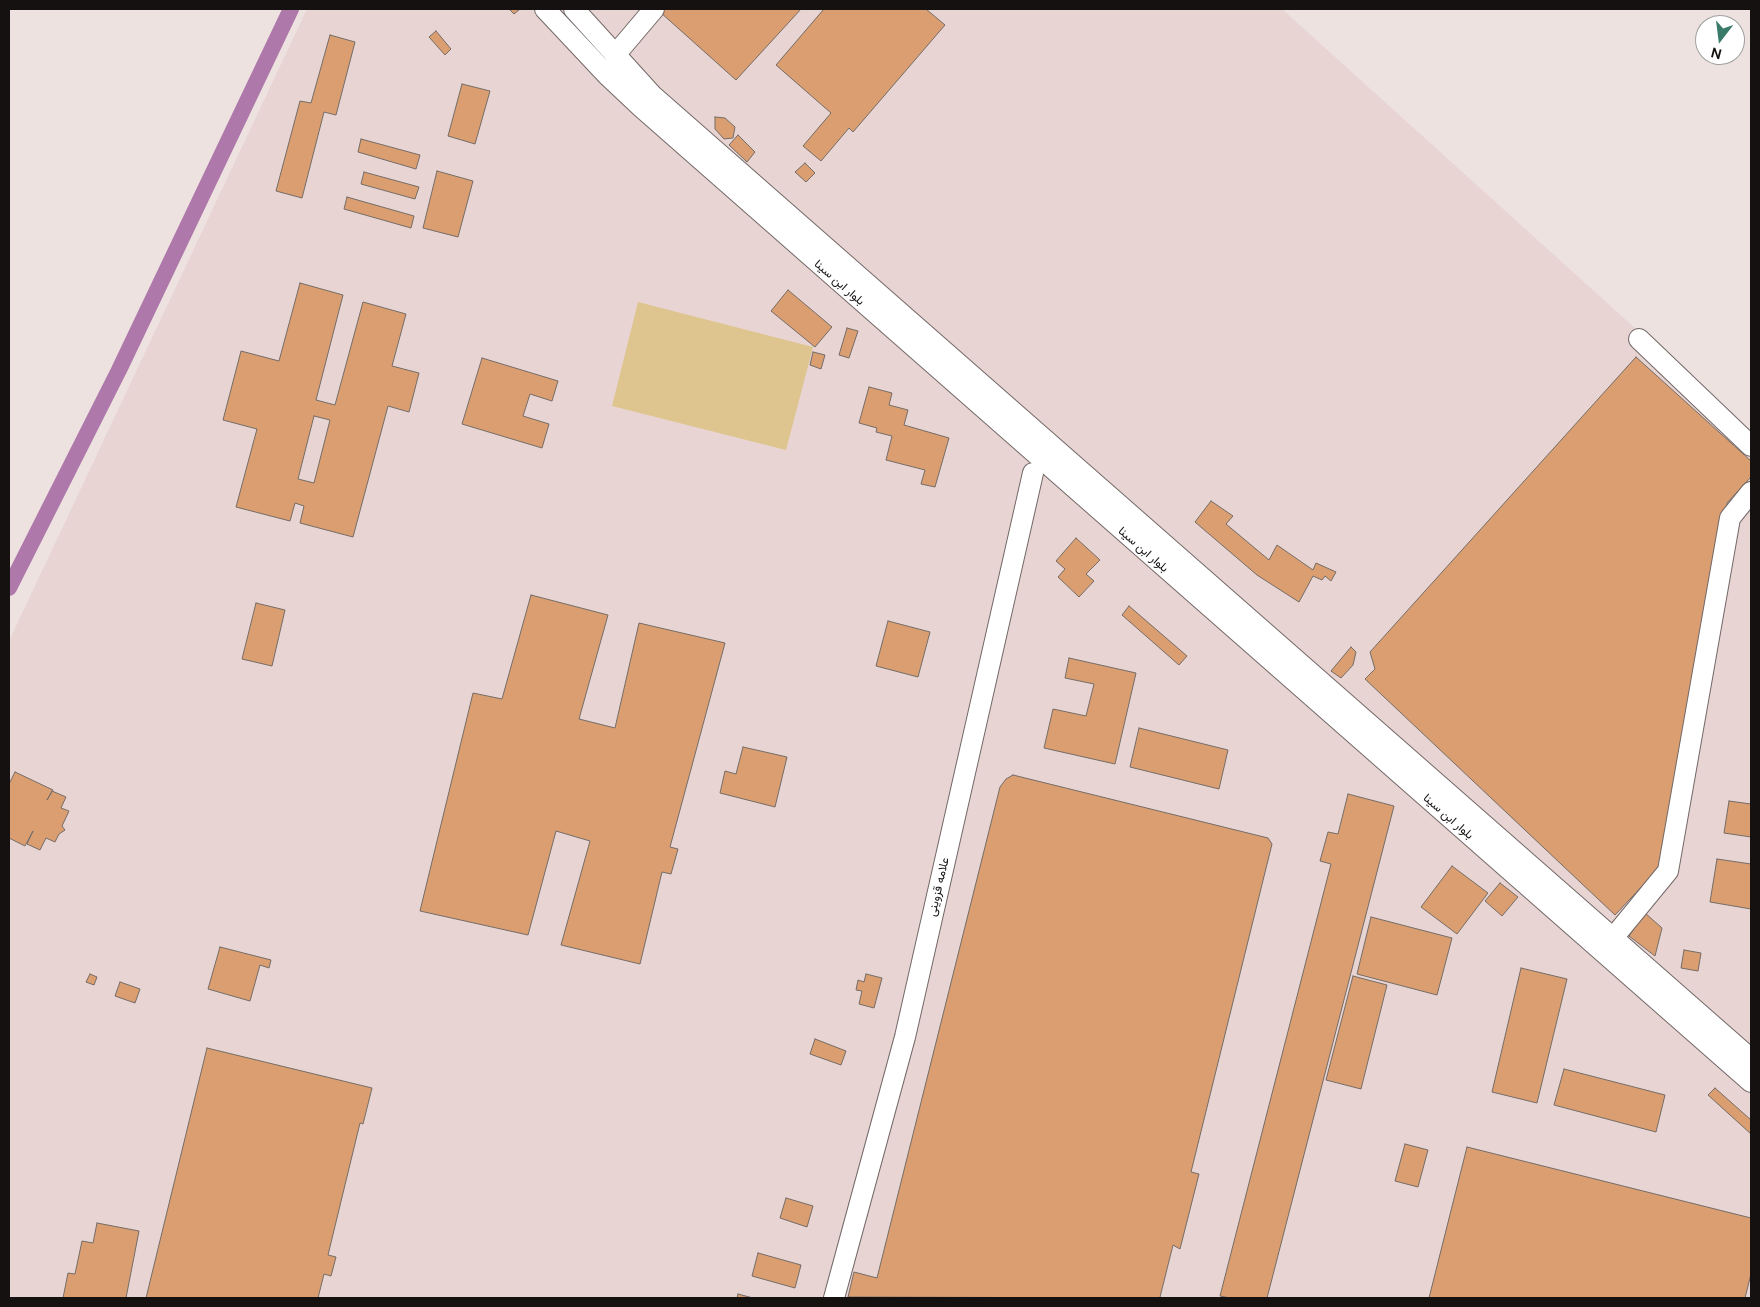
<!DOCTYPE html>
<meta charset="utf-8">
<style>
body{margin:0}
#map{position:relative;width:1760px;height:1307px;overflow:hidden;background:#ede2e0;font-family:"DM Sans",sans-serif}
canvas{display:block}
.frame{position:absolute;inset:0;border:10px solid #151111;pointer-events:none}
.north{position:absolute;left:1695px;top:15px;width:50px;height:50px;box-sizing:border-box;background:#fff;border:1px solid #a1a0a0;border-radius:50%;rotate:195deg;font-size:14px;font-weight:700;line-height:20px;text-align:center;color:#151111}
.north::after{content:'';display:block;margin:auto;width:18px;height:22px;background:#397a69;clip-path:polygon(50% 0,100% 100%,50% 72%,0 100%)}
</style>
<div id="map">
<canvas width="1760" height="1307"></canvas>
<div class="frame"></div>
<div class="north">N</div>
</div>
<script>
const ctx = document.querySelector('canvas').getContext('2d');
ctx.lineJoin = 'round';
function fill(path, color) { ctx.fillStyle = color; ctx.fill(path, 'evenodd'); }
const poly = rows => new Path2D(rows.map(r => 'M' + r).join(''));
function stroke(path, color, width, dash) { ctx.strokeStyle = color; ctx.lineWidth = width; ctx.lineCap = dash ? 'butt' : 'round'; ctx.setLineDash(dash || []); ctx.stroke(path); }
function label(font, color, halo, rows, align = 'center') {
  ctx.font = font + ' "DM Sans",Vazirmatn,sans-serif'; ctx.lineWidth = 4; ctx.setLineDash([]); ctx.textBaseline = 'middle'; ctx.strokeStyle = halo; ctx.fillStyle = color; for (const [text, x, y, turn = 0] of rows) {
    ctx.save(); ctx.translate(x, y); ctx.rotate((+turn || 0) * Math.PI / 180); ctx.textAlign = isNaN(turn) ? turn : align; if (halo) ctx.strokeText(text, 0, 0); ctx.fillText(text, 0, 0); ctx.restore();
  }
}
const built = poly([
 [307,9,1282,9,1751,433,1751,1298,9,1298,9,641]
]);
const green = poly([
 [638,302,813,347,786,450,612,406]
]);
const canal = poly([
 [9,588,119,370,291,9]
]);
const building = poly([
 [509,9,520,9,514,14,509,9],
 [663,9,801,9,736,80,660,12,663,9],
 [824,9,926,9,945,25,853,132,849,128,821,161,803,146,831,113,776,65,824,9],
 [436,31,451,49,445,55,429,37,436,31],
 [330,35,355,42,336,115,324,112,302,198,276,191,300,101,311,103,330,35],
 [462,84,490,91,475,144,448,136,462,84],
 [715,117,725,118,735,127,733,138,724,139,715,129,715,117],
 [738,135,755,152,747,162,729,145,738,135],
 [361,139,420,155,416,169,358,152,361,139],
 [805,163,815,173,806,182,795,172,805,163],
 [437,171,473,181,458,237,423,228,437,171],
 [364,172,419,187,415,199,361,184,364,172],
 [347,197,414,216,411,228,344,209,347,197],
 [300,283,343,295,316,400,335,405,363,302,406,314,392,366,419,373,409,412,388,406,353,537,300,523,304,506,295,503,290,521,236,507,257,429,223,420,241,351,279,361,300,283],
 [314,416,330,420,314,483,298,479,314,416],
 [788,290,832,327,815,347,771,311,788,290],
 [847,328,858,331,849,358,839,355,847,328],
 [813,352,825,355,821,369,810,365,813,352],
 [1636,357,1751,461,1751,477,1727,503,1663,864,1615,915,1365,679,1375,669,1370,652,1636,357],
 [482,358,558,381,552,401,530,394,523,416,549,424,542,448,462,424,482,358],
 [869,387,892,393,889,405,908,410,904,425,949,438,935,487,921,484,925,470,886,460,892,436,876,432,877,428,859,423,869,387],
 [1211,501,1233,516,1226,524,1269,560,1277,545,1313,570,1316,563,1336,572,1331,581,1325,576,1322,580,1313,576,1299,602,1257,575,1195,522,1211,501],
 [1076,538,1100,560,1086,574,1094,581,1079,597,1058,577,1065,569,1056,561,1076,538],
 [531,595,608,615,579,719,615,728,639,623,725,643,670,847,678,849,671,874,662,872,640,964,561,945,590,841,556,831,528,935,420,911,473,693,502,699,531,595],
 [256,603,285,610,272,666,242,659,256,603],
 [1129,606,1187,656,1179,665,1122,615,1129,606],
 [888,621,930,632,918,677,876,666,888,621],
 [1351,647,1356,652,1353,665,1341,678,1331,671,1351,647],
 [1069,658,1136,673,1115,764,1044,748,1053,709,1086,716,1094,684,1065,678,1069,658],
 [1139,728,1228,750,1219,789,1130,767,1139,728],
 [743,747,787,757,775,807,720,793,725,771,736,774,743,747],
 [15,772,53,790,47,800,52,791,66,797,61,808,69,811,62,826,65,830,59,834,55,842,46,838,40,850,27,844,33,831,25,846,9,838,9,784,15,772],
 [1013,775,1268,838,1272,844,1191,1172,1199,1174,1180,1249,1173,1245,1160,1297,1162,1298,848,1297,854,1272,877,1278,1000,787,1006,779,1013,775],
 [1348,794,1394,806,1267,1298,1230,1298,1220,1296,1331,864,1320,861,1328,832,1338,834,1348,794],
 [1729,801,1751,804,1751,837,1724,833,1729,801],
 [1717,859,1751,864,1751,909,1710,902,1717,859],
 [1452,866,1488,893,1457,934,1421,907,1452,866],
 [1500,883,1518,897,1502,916,1485,901,1500,883],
 [1645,913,1662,928,1655,956,1629,936,1645,913],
 [1371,917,1452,938,1437,995,1357,974,1371,917],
 [220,947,271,960,269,968,260,965,250,1001,208,989,220,947],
 [1684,950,1701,953,1698,971,1681,968,1684,950],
 [1521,968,1567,979,1537,1103,1492,1092,1521,968],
 [90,974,97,977,94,985,86,982,90,974],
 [866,974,882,978,874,1008,859,1004,862,991,856,990,858,980,864,982,866,974],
 [1353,976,1387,985,1361,1089,1326,1080,1353,976],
 [120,982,140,989,135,1003,115,996,120,982],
 [815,1039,846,1051,841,1065,810,1054,815,1039],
 [207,1048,372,1088,363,1124,360,1123,328,1255,336,1257,331,1276,324,1274,318,1298,146,1298,207,1048],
 [1564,1069,1665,1095,1656,1132,1554,1105,1564,1069],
 [1715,1088,1751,1120,1751,1134,1708,1095,1715,1088],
 [1405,1144,1428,1150,1418,1187,1395,1181,1405,1144],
 [1467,1147,1751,1218,1751,1274,1745,1298,1429,1298,1467,1147],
 [786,1198,813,1206,807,1227,780,1218,786,1198],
 [97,1223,139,1231,126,1298,63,1298,68,1273,75,1274,82,1241,93,1243,97,1223],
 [758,1253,801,1265,795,1288,752,1276,758,1253],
 [738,1294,753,1298,737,1298,738,1294]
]);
const minor = poly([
 [545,9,607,75,641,107,1751,1082],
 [574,9,652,95,1751,1059],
 [615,55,654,9],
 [1639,339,1751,446],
 [1613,938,1668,871,1730,518,1751,492],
 [834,1298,905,1037,1033,473]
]);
const streetNames = [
 ["بلوار ابن سینا",839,283,41],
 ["بلوار ابن سینا",1143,550,41],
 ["بلوار ابن سینا",1448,817,41],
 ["علامه قزوینی",939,887,-77]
];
fill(built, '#e8d4d2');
fill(green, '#dec58f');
stroke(canal, '#ae78aa', 16);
fill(building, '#db9e70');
stroke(building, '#746d68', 1);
stroke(minor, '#736968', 22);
stroke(minor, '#fff', 20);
label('12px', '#151111', '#fff', streetNames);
</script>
